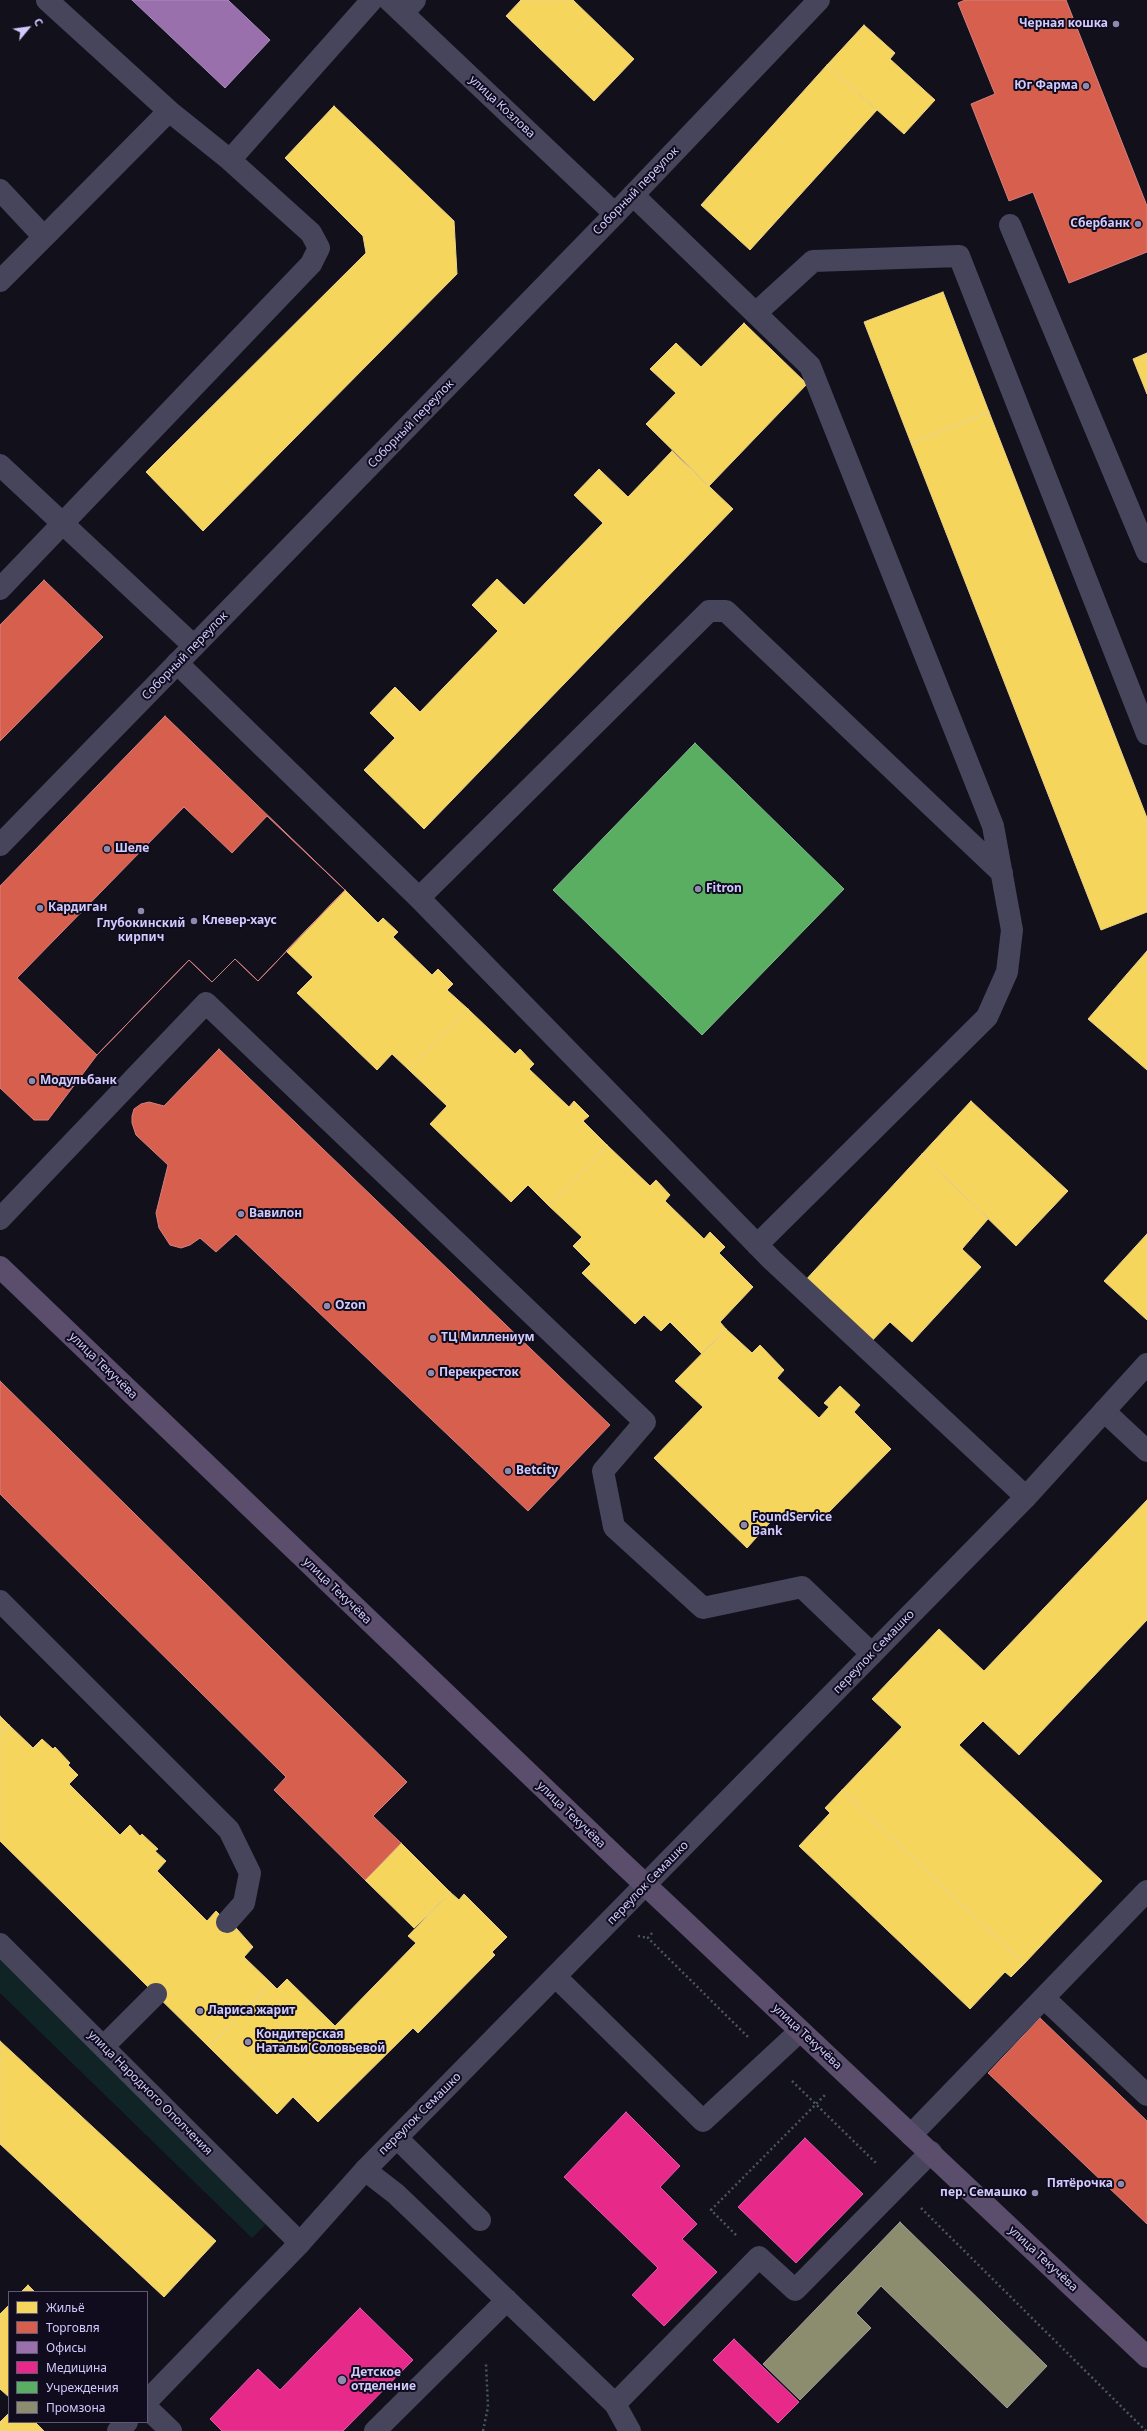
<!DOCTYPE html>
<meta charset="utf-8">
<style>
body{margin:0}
#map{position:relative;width:1147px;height:2431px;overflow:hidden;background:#12101a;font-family:"Noto Sans",sans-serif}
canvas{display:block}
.legend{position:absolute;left:8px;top:2291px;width:140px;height:132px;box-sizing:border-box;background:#100c1e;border:1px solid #5d5877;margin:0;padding:5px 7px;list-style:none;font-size:12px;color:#d1cbfd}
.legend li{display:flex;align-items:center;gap:8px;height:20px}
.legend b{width:20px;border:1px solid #5d5877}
.north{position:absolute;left:8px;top:8px;width:40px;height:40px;-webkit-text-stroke:3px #100c1e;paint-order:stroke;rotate:61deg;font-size:11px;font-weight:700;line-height:16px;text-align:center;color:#d1cbfd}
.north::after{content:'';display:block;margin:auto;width:14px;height:18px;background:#d1cbfd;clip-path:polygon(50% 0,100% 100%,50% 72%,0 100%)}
</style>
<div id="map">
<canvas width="1147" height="2431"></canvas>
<ul class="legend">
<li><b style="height:11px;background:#f6d55c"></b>Жильё</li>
<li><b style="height:11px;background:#d6604d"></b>Торговля</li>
<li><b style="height:11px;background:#9970ab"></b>Офисы</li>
<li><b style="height:11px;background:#e7298a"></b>Медицина</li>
<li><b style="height:11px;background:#5aae61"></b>Учреждения</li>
<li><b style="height:11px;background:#8c8c6e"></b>Промзона</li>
</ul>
<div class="north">С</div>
</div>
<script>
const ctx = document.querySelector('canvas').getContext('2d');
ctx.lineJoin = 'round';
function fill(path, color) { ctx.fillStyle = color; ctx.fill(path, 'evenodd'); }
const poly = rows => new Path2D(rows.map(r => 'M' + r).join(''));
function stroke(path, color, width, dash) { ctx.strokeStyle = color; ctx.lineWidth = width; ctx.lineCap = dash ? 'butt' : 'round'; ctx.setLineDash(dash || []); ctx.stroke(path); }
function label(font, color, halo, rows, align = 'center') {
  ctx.font = font + ' "Noto Sans",sans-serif'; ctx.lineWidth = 4; ctx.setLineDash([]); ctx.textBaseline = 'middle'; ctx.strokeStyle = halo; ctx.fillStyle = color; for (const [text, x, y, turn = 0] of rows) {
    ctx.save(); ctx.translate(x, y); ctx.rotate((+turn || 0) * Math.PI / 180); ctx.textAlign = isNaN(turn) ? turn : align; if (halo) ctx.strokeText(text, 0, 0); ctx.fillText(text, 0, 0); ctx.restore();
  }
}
const green = poly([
 [0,1956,270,2220,252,2238,0,1993]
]);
const homes = poly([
 [521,0,573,0,634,59,594,101,506,16,521,0],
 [864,25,895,53,890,59,935,100,904,134,827,65,864,25],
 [827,65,877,110,750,250,701,205,827,65],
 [334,106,454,221,457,274,203,531,146,472,366,253,363,236,285,158,334,106],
 [943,292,989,412,911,443,864,322,943,292],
 [744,323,807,384,709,486,646,424,676,393,650,369,676,343,701,367,744,323],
 [1147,353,1147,394,1133,359,1147,353],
 [989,412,1147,818,1147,912,1101,930,911,443,989,412],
 [672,451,733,509,424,829,364,770,395,738,370,713,395,687,420,712,498,631,472,605,497,579,524,605,603,523,574,495,599,469,628,497,672,451],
 [345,890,378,923,383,918,398,932,393,937,432,975,438,969,453,984,447,990,468,1009,409,1070,392,1054,377,1070,297,993,313,977,286,951,345,890],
 [1147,951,1147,1070,1088,1019,1147,951],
 [468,1009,515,1054,520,1049,534,1064,529,1069,569,1107,574,1101,589,1116,583,1121,607,1145,549,1206,528,1185,511,1202,430,1124,447,1106,409,1070,468,1009],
 [971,1101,1068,1191,1016,1246,922,1154,971,1101],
 [607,1145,650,1186,656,1180,670,1195,665,1201,704,1239,710,1232,725,1247,719,1253,753,1287,720,1322,726,1329,702,1354,670,1322,661,1331,644,1315,635,1324,582,1273,591,1264,573,1246,582,1237,549,1206,607,1145],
 [922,1154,988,1219,962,1249,981,1267,912,1342,890,1322,868,1345,802,1284,922,1154],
 [1147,1234,1147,1320,1104,1281,1147,1234],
 [726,1329,752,1353,760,1345,784,1370,777,1378,819,1418,829,1407,824,1403,840,1386,860,1405,854,1412,891,1449,825,1516,774,1518,747,1548,654,1458,703,1407,675,1381,726,1329],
 [1147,1500,1147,1620,1019,1755,983,1721,959,1745,1102,1881,1024,1964,842,1790,902,1727,872,1699,939,1629,984,1671,1147,1500],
 [0,1716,9,1725,0,1735,0,1716],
 [9,1725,33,1748,42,1739,53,1749,55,1747,70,1763,68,1765,78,1775,69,1784,120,1835,130,1825,140,1836,142,1834,158,1849,155,1851,166,1861,157,1871,207,1921,216,1911,227,1922,229,1920,253,1947,244,1957,271,1983,209,2047,0,1841,0,1735,9,1725],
 [842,1790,1024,1964,1011,1977,1005,1972,970,2009,799,1846,830,1813,825,1808,842,1790],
 [401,1843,450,1892,414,1928,365,1880,401,1843],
 [450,1892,459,1900,464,1894,507,1937,492,1952,495,1955,420,2031,418,2033,413,2028,318,2122,293,2097,277,2114,209,2047,271,1983,277,1989,287,1979,335,2026,416,1943,408,1936,450,1892],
 [0,2041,216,2241,164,2297,0,2144,0,2041],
 [28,2285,35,2292,21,2292,28,2285],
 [9,2305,9,2397,0,2389,0,2314,9,2305],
 [9,2413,9,2422,35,2422,44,2431,0,2431,0,2422,9,2413]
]);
const shops = poly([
 [965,0,1066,0,1147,206,1147,252,1069,283,1033,192,1009,201,971,104,995,94,958,3,965,0],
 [44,580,103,637,0,741,0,625,44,580],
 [165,716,345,890,258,981,235,959,212,982,189,960,97,1055,48,1120,34,1120,0,1088,0,886,165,716],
 [184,807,232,853,267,816,345,890,258,981,235,959,212,982,189,960,97,1055,17,978,184,807],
 [219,1049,610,1425,528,1511,236,1234,216,1252,200,1238,190,1245,181,1248,170,1245,159,1228,156,1213,168,1165,136,1135,132,1123,132,1116,134,1109,141,1104,149,1102,164,1106,219,1049],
 [0,1381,407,1782,373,1816,401,1843,365,1880,274,1790,286,1777,0,1494,0,1381],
 [1040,2018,1147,2121,1147,2224,988,2073,1040,2018]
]);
const offices = poly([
 [132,0,228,0,270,40,225,88,132,0]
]);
const health = poly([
 [626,2112,680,2166,660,2187,697,2224,682,2239,717,2272,664,2326,632,2295,658,2268,564,2177,626,2112],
 [805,2138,863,2194,796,2263,738,2207,805,2138],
 [360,2308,413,2360,343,2431,222,2431,210,2419,258,2369,280,2390,360,2308],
 [734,2339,799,2402,778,2423,713,2360,734,2339]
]);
const public = poly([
 [695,743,844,889,702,1035,553,890,695,743]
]);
const industry = poly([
 [900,2222,1047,2366,1007,2408,881,2286,856,2313,871,2328,800,2400,763,2364,900,2222]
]);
const path = poly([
 [652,1933,648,1938,748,2037],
 [638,1936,648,1938],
 [792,2081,876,2163],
 [921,2208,1146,2431],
 [736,2235,711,2210,825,2095],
 [483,2431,488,2407,486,2364]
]);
const service = poly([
 [47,0,169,111],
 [403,13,415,0],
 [230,160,372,0],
 [0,190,44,237,0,281],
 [633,195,810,366,993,826,1012,930,1007,972,987,1017,757,1245],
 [1010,225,1147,552],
 [757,312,813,261,959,256,1147,734],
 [0,465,194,646],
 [0,589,311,264,319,248,311,233,230,160,169,111,44,237],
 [177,663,419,898,772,1260,1026,1497],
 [419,898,709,611,726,611,1002,873],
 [0,1219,206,1003,645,1422,603,1471,614,1527,703,1608,802,1587,872,1654],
 [1104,1411,1147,1451],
 [0,1601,229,1830,250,1873,244,1903,227,1922],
 [556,1977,703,2121,800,2031],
 [1044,1998,1147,2095],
 [104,2046,156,1994],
 [911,2135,1147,1891],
 [397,2138,480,2220],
 [365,2170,396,2194,615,2404,630,2431],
 [615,2404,759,2257,795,2290,931,2152],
 [147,2408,171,2431],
 [375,2431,507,2300]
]);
const minor = poly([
 [389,0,615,214],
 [0,1944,300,2243]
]);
const tertiary = poly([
 [0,845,615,214,819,0],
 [147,2401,300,2243,365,2170,1026,1497,1147,1364],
 [118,2431,127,2422]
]);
const primary = poly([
 [0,1267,619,1860,1147,2357]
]);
const markers = [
 [1116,24,4,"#8e8aae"],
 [1086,86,4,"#8e8aae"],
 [1138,224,4,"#8e8aae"],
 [107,849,4,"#8e8aae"],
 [698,889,4,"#8e8aae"],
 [40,908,4,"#8e8aae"],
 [141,911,4,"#8e8aae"],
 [194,921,4,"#8e8aae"],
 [32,1081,4,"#8e8aae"],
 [241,1214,4,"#8e8aae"],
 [327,1306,4,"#8e8aae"],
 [433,1338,4,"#8e8aae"],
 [431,1373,4,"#8e8aae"],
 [508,1471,4,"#8e8aae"],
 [744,1525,4,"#8e8aae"],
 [200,2011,4,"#8e8aae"],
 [248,2042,4,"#8e8aae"],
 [1121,2184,4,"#8e8aae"],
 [1035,2193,4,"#8e8aae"],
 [342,2380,5,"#8e8aae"]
];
const poiNames = [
 ["Черная кошка",1108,24,"right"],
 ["Юг Фарма",1078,86,"right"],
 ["Сбербанк",1130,224,"right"],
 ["Шеле",115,849],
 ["Fitron",706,889],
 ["Кардиган",48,908],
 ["Клевер-хаус",202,921],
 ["Глубокинский",141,924,"center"],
 ["кирпич",141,938,"center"],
 ["Модульбанк",40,1081],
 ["Вавилон",249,1214],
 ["Ozon",335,1306],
 ["ТЦ Миллениум",441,1338],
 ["Перекресток",439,1373],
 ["Betcity",516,1471],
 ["FoundService",752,1518],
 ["Bank",752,1532],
 ["Лариса жарит",208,2011],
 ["Кондитерская",256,2035],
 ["Натальи Соловьевой",256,2049],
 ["Пятёрочка",1113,2184,"right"],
 ["пер. Семашко",1027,2193,"right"],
 ["Детское",351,2373],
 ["отделение",351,2387]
];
const streetNames = [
 ["улица Козлова",502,107,43],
 ["Соборный переулок",636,191,-46],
 ["Соборный переулок",411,424,-46],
 ["Соборный переулок",185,656,-46],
 ["улица Текучёва",103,1366,44],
 ["улица Текучёва",337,1591,44],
 ["переулок Семашко",874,1652,-46],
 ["улица Текучёва",571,1815,44],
 ["переулок Семашко",648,1883,-46],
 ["улица Текучёва",807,2037,43],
 ["улица Народного Ополчения",150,2093,45],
 ["переулок Семашко",420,2114,-45],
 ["улица Текучёва",1043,2259,43]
];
fill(green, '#102425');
fill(homes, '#f6d55c');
stroke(homes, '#ebd28c', 1);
fill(shops, '#d6604d');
stroke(shops, '#d48082', 1);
fill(offices, '#9970ab');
stroke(offices, '#aa8bc4', 1);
fill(health, '#e7298a');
stroke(health, '#e05aac', 1);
fill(public, '#5aae61');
stroke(public, '#7eb790', 1);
fill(industry, '#8c8c6e');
stroke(industry, '#a19f99', 1);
stroke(path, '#495763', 2.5, [2, 3]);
stroke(service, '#46455b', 22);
stroke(minor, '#46455b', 22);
stroke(tertiary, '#46455b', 22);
stroke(primary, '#5a4e6c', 22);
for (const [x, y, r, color] of markers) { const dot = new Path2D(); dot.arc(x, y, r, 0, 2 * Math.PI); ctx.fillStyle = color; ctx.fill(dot); stroke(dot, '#100c1e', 1.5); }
label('bold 12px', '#d1cbfd', '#100c1e', poiNames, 'left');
label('12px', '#d1cbfd', '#100c1e', streetNames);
</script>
